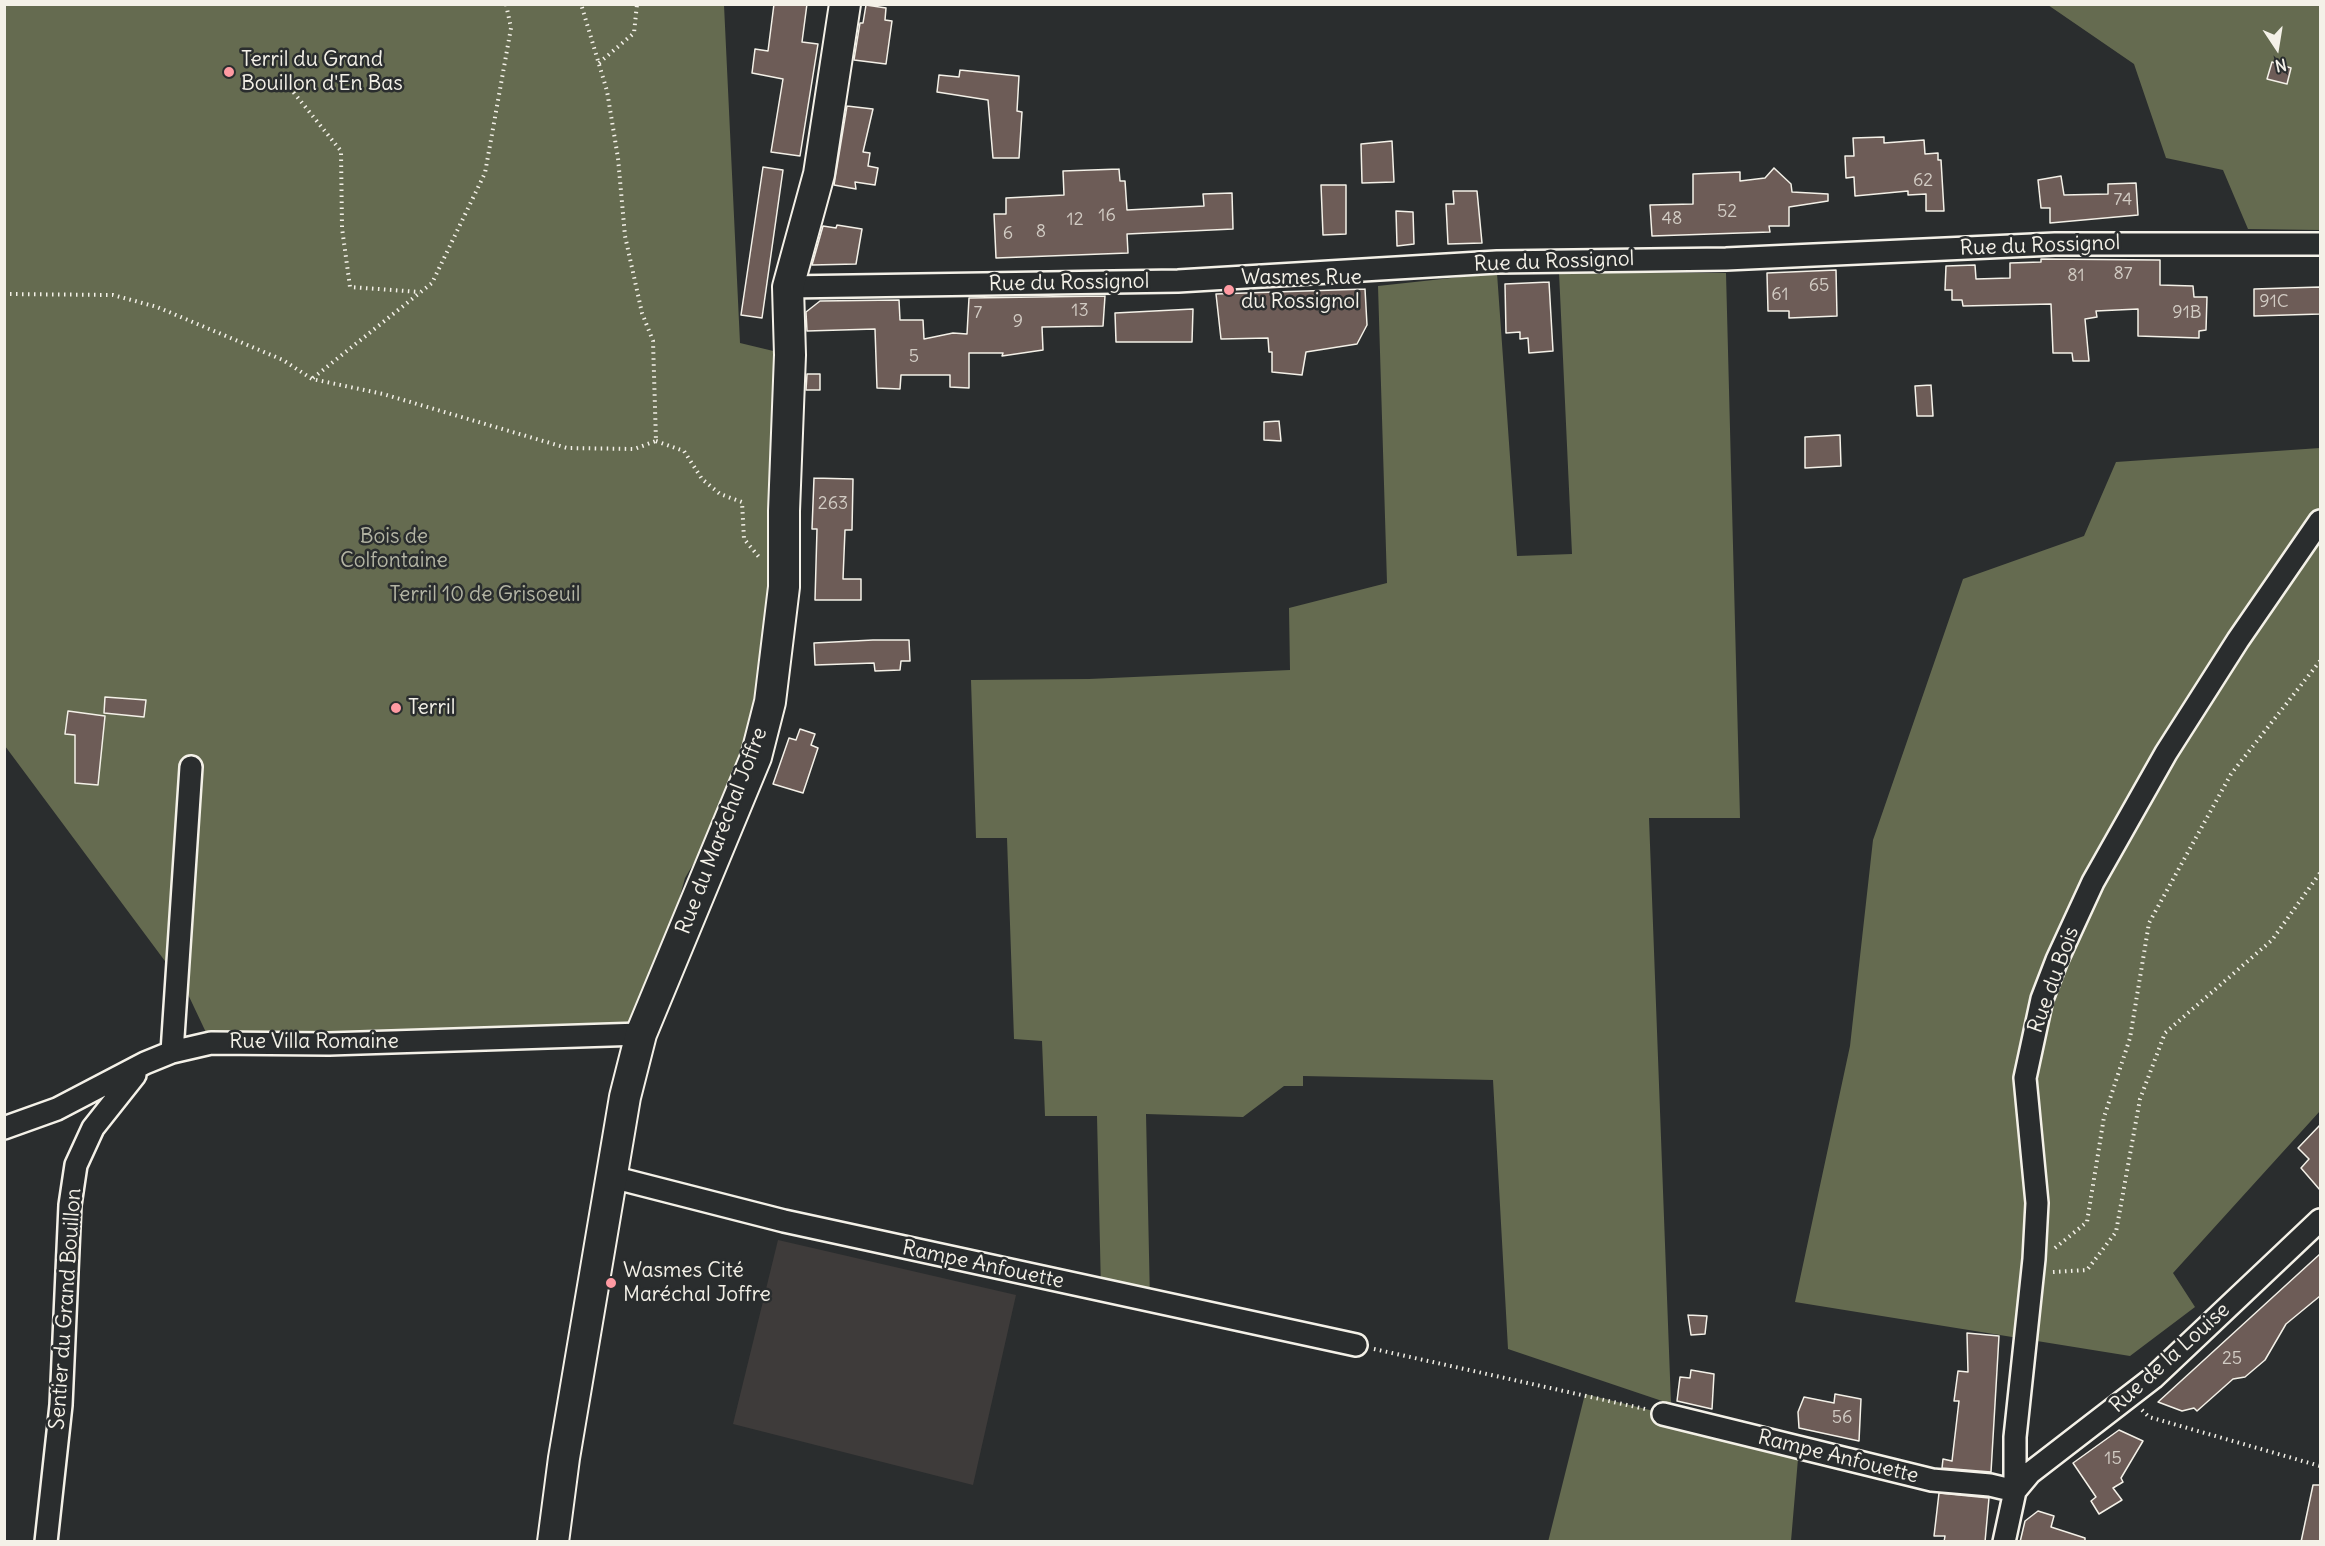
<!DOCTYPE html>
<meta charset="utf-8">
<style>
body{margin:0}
#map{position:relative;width:2325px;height:1546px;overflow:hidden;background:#2a2d2e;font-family:Delius,sans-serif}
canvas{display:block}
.frame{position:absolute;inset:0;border:6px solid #f4f1e8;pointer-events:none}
.north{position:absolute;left:2247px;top:18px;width:60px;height:60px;-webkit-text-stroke:4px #2a2d2e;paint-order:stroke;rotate:168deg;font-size:16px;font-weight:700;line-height:24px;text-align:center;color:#f4f1e8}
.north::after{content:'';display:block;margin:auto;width:21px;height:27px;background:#f4f1e8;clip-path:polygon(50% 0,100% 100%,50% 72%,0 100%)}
</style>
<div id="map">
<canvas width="2325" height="1546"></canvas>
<div class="frame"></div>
<div class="north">N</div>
</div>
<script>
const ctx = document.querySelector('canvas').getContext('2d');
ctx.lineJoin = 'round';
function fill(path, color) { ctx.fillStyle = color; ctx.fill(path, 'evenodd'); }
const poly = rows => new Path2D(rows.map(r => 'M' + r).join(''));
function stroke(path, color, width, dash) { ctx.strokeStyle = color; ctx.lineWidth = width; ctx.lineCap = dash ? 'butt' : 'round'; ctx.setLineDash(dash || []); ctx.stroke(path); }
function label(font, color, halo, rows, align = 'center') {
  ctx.font = font + ' Delius,sans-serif'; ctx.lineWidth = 5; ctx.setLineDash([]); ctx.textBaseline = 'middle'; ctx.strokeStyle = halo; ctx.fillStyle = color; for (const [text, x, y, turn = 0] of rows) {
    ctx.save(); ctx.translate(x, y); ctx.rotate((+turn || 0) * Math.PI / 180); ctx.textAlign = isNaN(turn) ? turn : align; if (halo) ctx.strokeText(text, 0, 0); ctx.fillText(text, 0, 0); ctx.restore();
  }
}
const built = poly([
 [778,1240,1016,1295,973,1485,733,1424]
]);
const green = poly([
 [4,5,724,5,740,343,790,355,756,757,685,878,641,1034,211,1043,185,988,5,746],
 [2048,5,2320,5,2320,230,2248,229,2223,170,2166,158,2134,64],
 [1559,272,1726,273,1740,818,1649,818,1671,1404,1508,1349,1493,1080,1303,1076,1303,1086,1284,1086,1243,1117,1146,1114,1150,1301,1101,1290,1097,1116,1045,1116,1042,1041,1014,1039,1007,838,976,838,971,680,1089,679,1290,670,1289,608,1387,583,1378,286,1497,273,1517,556,1572,554],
 [2320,448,2320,1111,2173,1273,2195,1307,2130,1356,1795,1302,1850,1046,1873,840,1963,579,2084,536,2116,462],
 [1585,1394,1799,1447,1791,1541,1548,1542]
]);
const building = poly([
 [774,4,807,4,802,42,818,44,800,156,771,152,783,79,752,73,755,49,768,51,774,4],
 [866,5,886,8,885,20,892,21,886,64,854,60,860,23,863,23,866,5],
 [2272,62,2291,68,2287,84,2267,79,2272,62],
 [960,70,1019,76,1017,111,1022,112,1019,158,993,158,988,100,937,92,939,75,959,77,960,70],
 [847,106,873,109,863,152,870,153,868,166,878,168,875,185,855,182,856,189,834,185,847,106],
 [1884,137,1884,143,1924,140,1925,154,1938,153,1938,160,1941,160,1944,211,1926,211,1926,194,1908,195,1908,191,1855,196,1854,177,1846,178,1845,156,1854,156,1853,138,1884,137],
 [1392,141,1394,182,1362,183,1361,144,1392,141],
 [763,167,783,170,762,318,741,315,763,167],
 [1774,168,1791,184,1792,192,1828,194,1828,201,1789,207,1789,226,1769,226,1770,232,1652,236,1650,205,1693,204,1693,174,1740,172,1740,181,1765,178,1774,168],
 [1119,169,1120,181,1125,181,1127,210,1204,206,1203,194,1232,193,1233,229,1127,234,1128,253,996,258,994,214,1006,214,1006,198,1064,195,1063,171,1119,169],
 [2061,176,2064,195,2108,194,2108,184,2136,183,2138,215,2050,223,2050,208,2041,208,2038,180,2061,176],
 [1321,185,1346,185,1346,234,1323,235,1321,185],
 [1453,191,1477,191,1482,243,1448,244,1446,204,1454,204,1453,191],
 [1396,211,1413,212,1414,244,1397,246,1396,211],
 [837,225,862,229,856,264,812,265,823,226,836,228,837,225],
 [2041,259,2160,260,2160,285,2193,286,2194,297,2207,297,2206,330,2199,331,2199,338,2138,336,2138,309,2096,311,2097,317,2085,319,2089,361,2073,361,2072,353,2053,353,2051,304,1963,306,1962,300,1952,300,1952,290,1945,290,1946,266,1975,265,1976,279,2010,278,2010,263,2041,262,2041,259],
 [1836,270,1837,316,1789,318,1789,311,1768,311,1767,273,1836,270],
 [1549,282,1553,351,1529,353,1528,338,1520,339,1520,332,1506,333,1505,284,1549,282],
 [2320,287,2320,314,2254,316,2254,289,2320,287],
 [1365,289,1367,325,1357,344,1306,352,1302,375,1272,372,1272,352,1269,352,1268,338,1221,339,1216,294,1365,289],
 [1105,296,1103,326,1042,327,1043,350,1002,356,1003,353,969,353,969,388,950,387,950,375,901,375,900,389,877,388,875,329,807,331,806,312,820,301,899,300,900,320,923,320,924,339,953,333,967,334,969,298,1105,296],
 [1193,309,1192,342,1116,342,1115,313,1193,309],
 [807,374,820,374,820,390,806,390,807,374],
 [1931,385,1933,416,1917,416,1915,386,1931,385],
 [1279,421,1281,441,1264,440,1264,422,1279,421],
 [1840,435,1841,466,1805,468,1805,437,1840,435],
 [814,478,853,479,852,530,845,530,843,579,861,579,861,600,815,600,817,529,812,529,814,478],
 [873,640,909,640,910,661,901,661,900,670,875,671,874,663,815,665,814,643,873,640],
 [105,697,146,700,144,717,104,713,105,697],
 [68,711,105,716,98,785,75,783,75,735,65,734,68,711],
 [800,729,815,734,811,745,818,748,803,793,773,784,789,738,796,740,800,729],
 [2320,1125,2320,1190,2301,1168,2309,1159,2298,1148,2320,1125],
 [2320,1254,2320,1296,2286,1324,2265,1360,2245,1377,2233,1379,2197,1411,2194,1408,2182,1411,2158,1402,2320,1254],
 [1688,1315,1707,1316,1705,1334,1691,1335,1688,1315],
 [1967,1333,1999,1336,1991,1472,1942,1468,1943,1459,1952,1461,1959,1401,1954,1401,1958,1371,1968,1372,1967,1333],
 [1691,1370,1714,1374,1712,1409,1677,1401,1680,1377,1690,1378,1691,1370],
 [1835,1394,1861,1399,1859,1441,1799,1428,1798,1412,1804,1397,1834,1403,1835,1394],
 [2119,1430,2143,1441,2121,1478,2123,1482,2113,1488,2122,1500,2099,1514,2091,1501,2096,1497,2073,1463,2119,1430],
 [2313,1485,2320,1485,2320,1542,2301,1542,2313,1485],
 [1939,1493,1989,1498,1985,1542,1944,1542,1945,1536,1934,1536,1939,1493],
 [2038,1511,2054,1516,2051,1527,2085,1538,2085,1542,2020,1542,2025,1521,2038,1511]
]);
const path = poly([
 [599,63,634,33,637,4],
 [286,83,341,151,342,228,350,287,420,292],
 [4,294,113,295,157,307,283,360,312,379,383,394,567,448,634,449,656,441,653,341,642,313,625,236,618,158,607,91,581,4],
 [313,378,432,283,485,173,511,28,506,4],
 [656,441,684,451,702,479,720,494,742,502,744,539,759,557],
 [2055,1248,2087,1222,2104,1117,2130,1038,2149,923,2231,774,2320,661],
 [2053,1272,2087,1270,2116,1232,2140,1099,2165,1033,2272,940,2320,873],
 [1374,1349,1645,1409],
 [2142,1410,2149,1417,2320,1466]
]);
const street = poly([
 [788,287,1178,281,1497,262,1726,259,2055,244,2320,244],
 [172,1052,191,767],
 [4,1128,57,1109,145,1063,172,1052,211,1043,329,1044,641,1034],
 [612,1177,784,1221,1356,1345],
 [1663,1414,1932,1480,1990,1485,2015,1491],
 [2015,1491,2030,1473,2153,1378,2320,1220],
 [46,1542,61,1405,70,1205,76,1165,93,1128,135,1075],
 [2004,1542,2015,1491,2015,1437,2034,1259,2037,1203,2025,1078,2042,999,2057,960,2093,882,2166,753,2238,640,2320,521]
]);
const secondary = poly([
 [553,1542,564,1458,625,1097,641,1034,756,757,770,702,784,587,784,511,790,355,788,287,819,174,845,4]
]);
const markers = [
 [229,72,6,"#ff9aa2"],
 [1229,290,6,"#ff9aa2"],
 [396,708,6,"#ff9aa2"],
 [611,1283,6,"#ff9aa2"]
];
const numberNames = [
 ["62",1923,181],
 ["74",2123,200],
 ["52",1727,212],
 ["16",1107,216],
 ["48",1672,219],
 ["12",1075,220],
 ["8",1041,232],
 ["6",1008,234],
 ["87",2123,274],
 ["81",2076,276],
 ["65",1819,286],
 ["61",1780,295],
 ["91C",2274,302],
 ["13",1080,311],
 ["7",978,313],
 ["91B",2187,313],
 ["9",1018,322],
 ["5",914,357],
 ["263",833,504],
 ["25",2232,1359],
 ["56",1842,1418],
 ["15",2113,1459]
];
const poiNames = [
 ["Terril du Grand",241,60],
 ["Bouillon d'En Bas",241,84],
 ["Wasmes Rue",1241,278],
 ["du Rossignol",1241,302],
 ["Terril",408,708],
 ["Wasmes Cité",623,1271],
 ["Maréchal Joffre",623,1295]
];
const streetNames = [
 ["Rue du Rossignol",2040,246,-2],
 ["Rue du Rossignol",1554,262,-2],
 ["Rue du Rossignol",1069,283,-1],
 ["Rue du Maréchal Joffre",722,831,-69],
 ["Rue du Bois",2054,980,-70],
 ["Rue Villa Romaine",314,1042],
 ["Rampe Anfouette",983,1265,12],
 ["Sentier du Grand Bouillon",66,1309,-86],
 ["Rue de la Louise",2170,1358,-42],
 ["Rampe Anfouette",1838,1457,14]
];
const parkNames = [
 ["Bois de",394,537],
 ["Colfontaine",394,561],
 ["Terril 10 de Grisoeuil",485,595]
];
fill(built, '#3e3b3a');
fill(green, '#656b50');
fill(building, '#6d5c57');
stroke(building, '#f4f1e8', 1.5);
stroke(street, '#f4f1e8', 26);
stroke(secondary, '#f4f1e8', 34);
stroke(path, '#f4f1e8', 4, [1.5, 4.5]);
stroke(street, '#2a2d2e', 21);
stroke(secondary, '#2a2d2e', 30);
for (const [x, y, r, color] of markers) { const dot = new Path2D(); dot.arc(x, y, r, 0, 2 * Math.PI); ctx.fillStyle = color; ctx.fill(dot); stroke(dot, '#2a2d2e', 2); }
label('18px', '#d2ccc4', null, numberNames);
label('21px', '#f4f1e8', '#2a2d2e', poiNames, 'left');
label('21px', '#f4f1e8', '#2a2d2e', streetNames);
label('21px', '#b4b5a4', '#2a2d2e', parkNames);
</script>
